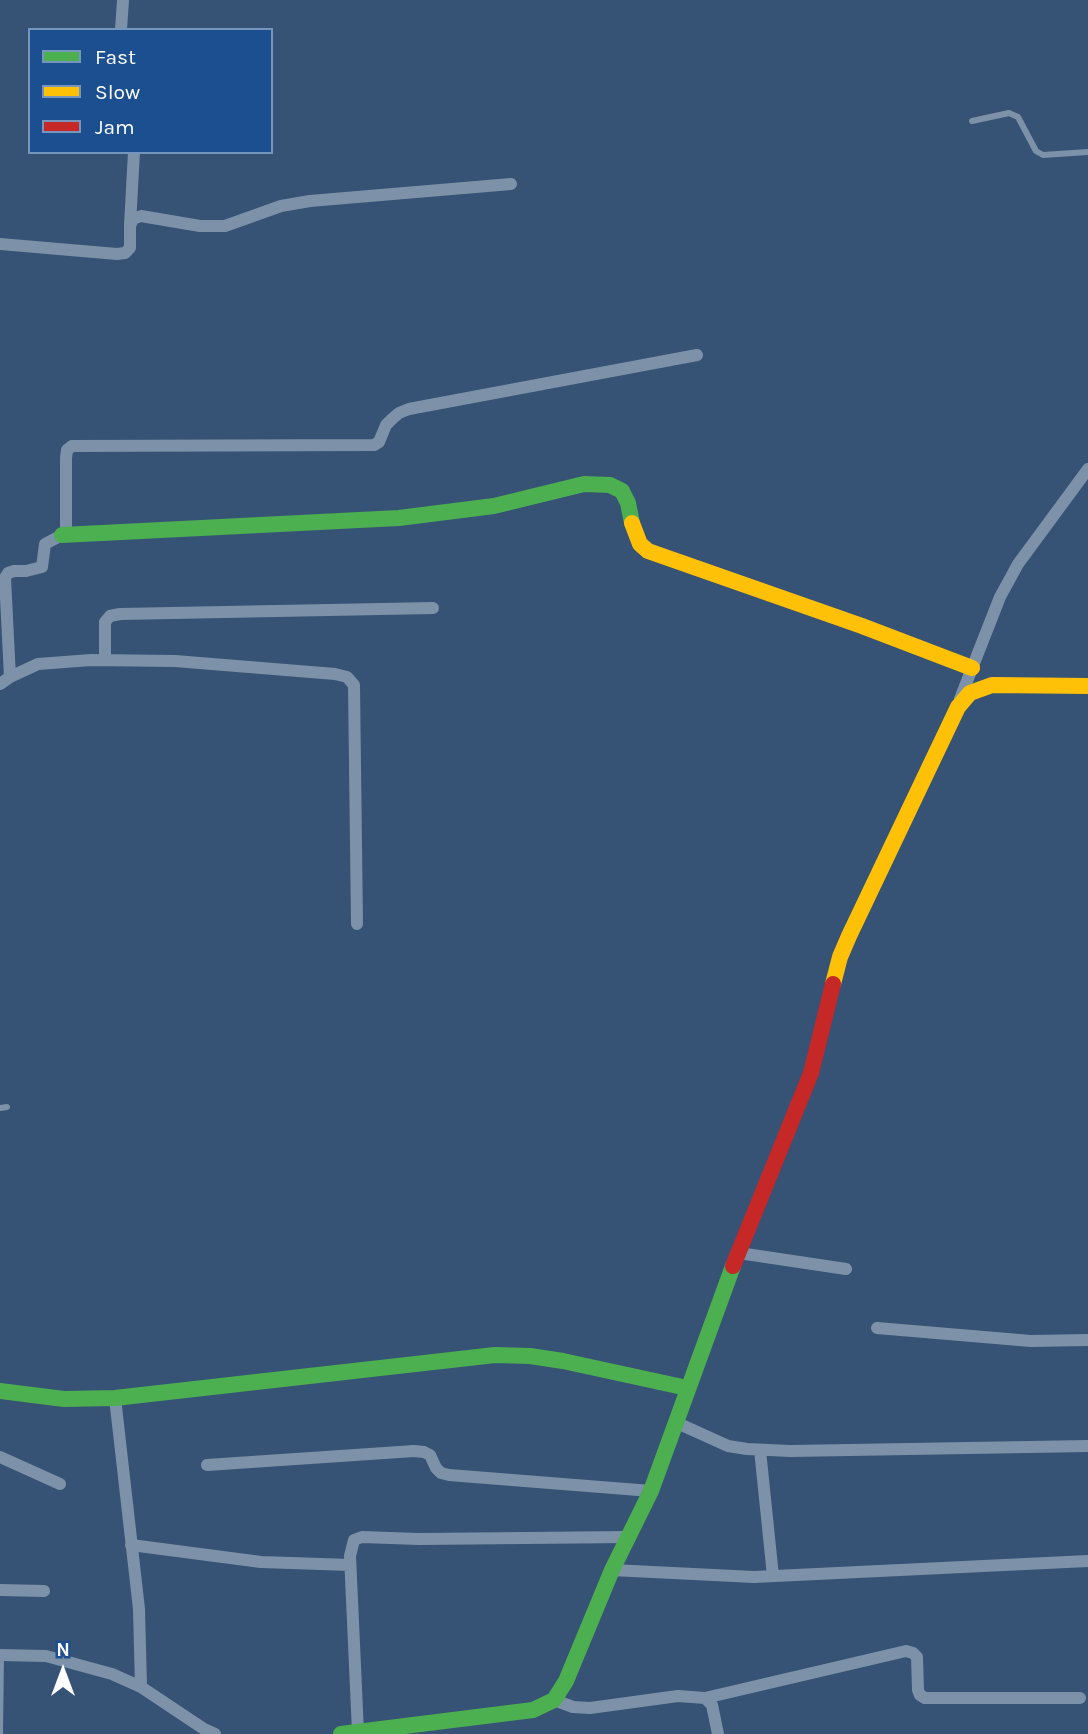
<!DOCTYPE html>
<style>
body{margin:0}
#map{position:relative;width:1088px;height:1734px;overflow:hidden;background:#365274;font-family:Karla,sans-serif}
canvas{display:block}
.legend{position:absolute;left:28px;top:28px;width:245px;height:126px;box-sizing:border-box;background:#1b4f8f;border:2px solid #7695bc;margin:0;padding:9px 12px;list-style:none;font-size:21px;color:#fff}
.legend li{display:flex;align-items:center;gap:14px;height:35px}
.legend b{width:35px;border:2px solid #7695bc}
.north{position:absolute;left:28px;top:1636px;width:70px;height:70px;-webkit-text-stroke:5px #1b4f8f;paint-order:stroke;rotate:0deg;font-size:19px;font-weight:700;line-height:28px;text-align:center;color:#fff}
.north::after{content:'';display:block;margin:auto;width:24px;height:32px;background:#fff;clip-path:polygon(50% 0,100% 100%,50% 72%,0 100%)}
</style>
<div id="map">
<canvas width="1088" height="1734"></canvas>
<ul class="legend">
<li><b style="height:9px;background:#4caf50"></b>Fast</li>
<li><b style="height:9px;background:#ffc107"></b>Slow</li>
<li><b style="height:9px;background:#c62828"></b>Jam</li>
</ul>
<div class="north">N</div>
</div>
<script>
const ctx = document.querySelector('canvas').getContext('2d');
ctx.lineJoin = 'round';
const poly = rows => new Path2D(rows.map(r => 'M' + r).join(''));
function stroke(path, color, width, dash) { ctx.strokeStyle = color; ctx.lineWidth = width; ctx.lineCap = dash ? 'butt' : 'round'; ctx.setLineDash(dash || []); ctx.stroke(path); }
const lane = poly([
 [972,121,1009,113,1018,117,1036,151,1043,155,1088,152],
 [0,1108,7,1107],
 [0,1734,1,1655]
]);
const street = poly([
 [121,30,123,0],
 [130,225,134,152],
 [0,244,117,254,125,253,130,248,130,226,133,219,141,216,200,226,225,226,281,206,310,201,511,184],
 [105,660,105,622,110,616,120,614,433,608],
 [10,677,5,578,8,573,14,571,26,571,42,567,45,544,62,535,66,531,66,458,67,450,72,446,374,445,379,442,386,425,392,419,399,413,409,409,697,355],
 [0,684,10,677,38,664,91,660,175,661,335,674,347,677,354,685,357,924],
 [960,699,1000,597,1018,564,1088,469],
 [739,1253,846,1269],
 [877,1328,1031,1341,1088,1340],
 [115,1398,139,1609,141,1687],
 [675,1422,728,1446,747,1449,790,1451,1088,1446],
 [760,1450,773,1576],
 [0,1457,60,1484],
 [207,1465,414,1451,424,1452,430,1455,436,1468,441,1473,449,1475,651,1491],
 [131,1545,261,1562,350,1565],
 [612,1570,754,1577,1088,1561],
 [0,1590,44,1591],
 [0,1655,46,1656,112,1674,141,1687,204,1729,215,1734],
 [705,1698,906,1651,913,1653,917,1657,918,1690,920,1695,925,1698,1080,1698],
 [554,1700,573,1707,590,1708,678,1696,705,1698,712,1705,718,1734],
 [358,1732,350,1556,354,1540,362,1537,419,1539,630,1537]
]);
const fast = poly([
 [62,535,399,518,494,506,584,484,610,485,622,491,628,503,632,523],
 [0,1391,64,1399,115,1398,495,1355,530,1356,563,1361,687,1388],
 [341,1734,533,1710,554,1700,566,1681,612,1570,651,1491,733,1266]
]);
const slow = poly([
 [632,523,640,544,648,551,862,626,972,668],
 [833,984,840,957,849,936,958,707,970,693,992,685,1088,686]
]);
const jam = poly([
 [733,1266,811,1073,833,984]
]);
stroke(lane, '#7d92a8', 6);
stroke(street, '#7d92a8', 12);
stroke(fast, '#4caf50', 16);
stroke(slow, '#ffc107', 16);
stroke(jam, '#c62828', 16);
</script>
